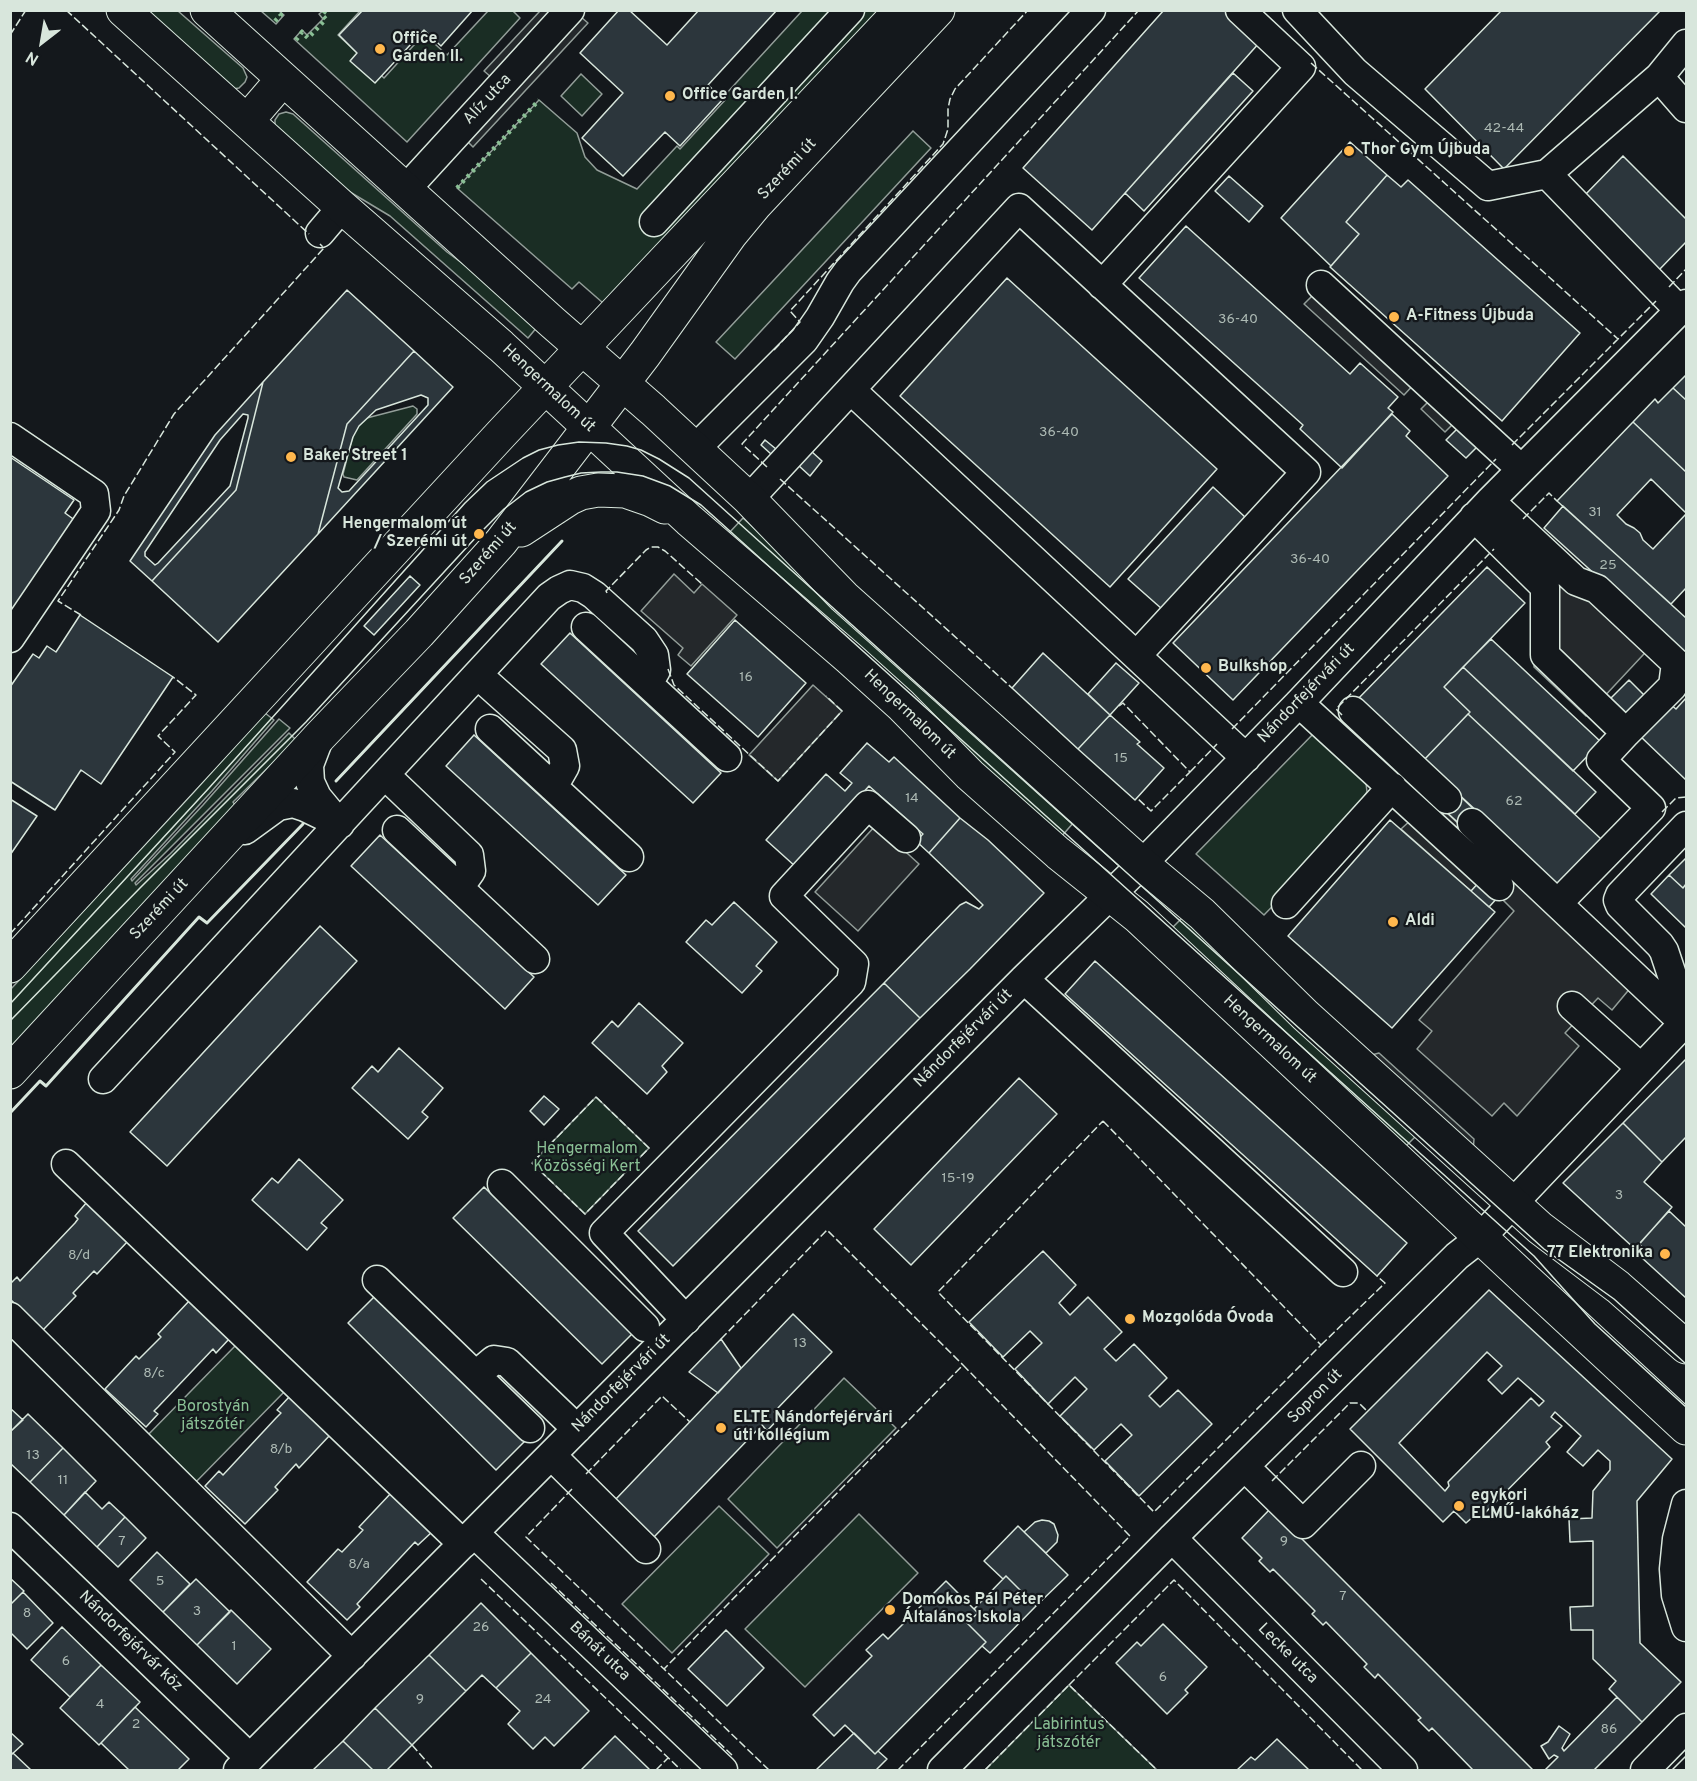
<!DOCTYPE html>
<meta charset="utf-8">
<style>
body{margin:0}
#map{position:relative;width:1697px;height:1781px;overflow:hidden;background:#14181c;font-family:Overpass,sans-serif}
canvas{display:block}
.frame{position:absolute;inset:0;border:12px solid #d8e6dc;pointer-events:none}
.north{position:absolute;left:12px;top:12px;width:60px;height:60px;-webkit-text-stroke:4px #14181c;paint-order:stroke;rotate:211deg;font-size:16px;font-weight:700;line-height:24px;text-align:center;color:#d8e6dc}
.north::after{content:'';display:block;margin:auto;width:21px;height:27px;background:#d8e6dc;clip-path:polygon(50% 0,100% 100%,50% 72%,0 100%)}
</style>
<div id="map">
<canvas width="1697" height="1781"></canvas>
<div class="frame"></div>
<div class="north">N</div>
</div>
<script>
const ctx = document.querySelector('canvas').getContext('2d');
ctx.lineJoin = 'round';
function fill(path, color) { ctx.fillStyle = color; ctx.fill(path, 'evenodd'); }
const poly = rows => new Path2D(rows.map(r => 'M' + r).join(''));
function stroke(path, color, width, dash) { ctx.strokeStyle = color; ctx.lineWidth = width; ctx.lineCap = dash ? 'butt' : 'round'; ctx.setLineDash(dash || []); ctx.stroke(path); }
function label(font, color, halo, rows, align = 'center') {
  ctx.font = font + ' Overpass,sans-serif'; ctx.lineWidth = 4.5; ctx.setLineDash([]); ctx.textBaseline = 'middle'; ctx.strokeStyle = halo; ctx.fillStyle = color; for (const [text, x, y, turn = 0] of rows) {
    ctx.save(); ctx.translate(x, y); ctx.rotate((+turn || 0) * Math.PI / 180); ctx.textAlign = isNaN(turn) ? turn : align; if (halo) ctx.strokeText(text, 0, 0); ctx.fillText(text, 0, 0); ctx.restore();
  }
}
const green = poly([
 [143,11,178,11,243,68,247,77,245,82,239,88,233,89,143,11],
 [261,11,279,11,284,15,276,24,261,11],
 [323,11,360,11,338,35,384,78,424,34,447,55,488,11,513,11,520,18,407,142,294,39,302,30,307,35,323,19,319,14,323,11],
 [802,11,879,11,603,303,579,282,572,289,457,188,539,100,577,133,585,157,597,170,637,189,677,146,680,149,727,98,725,95,802,11],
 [581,74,602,94,582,116,561,96,581,74],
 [286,112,293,114,447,252,470,269,538,326,528,338,390,216,345,189,275,128,275,120,279,114,286,112],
 [913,131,931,148,735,359,716,342,913,131],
 [413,406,417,409,417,414,357,480,344,477,343,474,354,431,363,419,413,406],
 [743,518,1074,822,1061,837,728,534,743,518],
 [265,713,274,720,212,791,131,879,132,881,203,805,279,719,290,728,135,883,136,885,170,854,289,733,296,740,233,802,235,805,11,1049,10,990,194,792,265,713],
 [1317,730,1366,783,1367,792,1330,847,1264,915,1196,854,1317,730],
 [1182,918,1421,1131,1406,1146,1169,931,1182,918],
 [596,1097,649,1148,585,1214,532,1163,596,1097],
 [236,1345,285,1391,192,1486,144,1439,236,1345],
 [844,1378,896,1428,777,1548,728,1499,844,1378],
 [719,1506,769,1554,672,1653,622,1604,719,1506],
 [859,1514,918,1573,805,1687,745,1629,859,1514],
 [1069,1685,1157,1770,985,1770,1069,1685]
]);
const parking = poly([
 [540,11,552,11,491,77,484,71,540,11],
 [581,17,588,23,473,147,467,141,581,17],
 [1318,290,1417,381,1404,395,1304,304,1318,290],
 [1432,398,1456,421,1445,432,1421,409,1432,398],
 [1538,533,1657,640,1586,716,1534,667,1538,533],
 [674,574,694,593,702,584,737,615,691,666,678,655,683,648,641,611,674,574],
 [813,685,842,711,778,781,749,755,813,685],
 [1433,800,1632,986,1612,1010,1598,998,1565,1033,1579,1046,1517,1116,1504,1103,1492,1116,1417,1049,1432,1031,1419,1020,1514,911,1499,896,1471,891,1401,829,1433,800],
 [876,825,919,864,858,931,815,892,876,825],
 [1379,1053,1474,1139,1473,1152,1368,1056,1379,1053]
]);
const building = poly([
 [363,10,473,10,441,46,424,30,375,83,350,61,357,53,339,35,363,10],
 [619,10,629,10,667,45,699,10,777,10,708,85,723,99,680,146,665,132,623,176,582,138,623,93,580,53,619,10],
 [1164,10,1224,10,1260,42,1092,230,1023,168,1164,10],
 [1502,10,1661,10,1504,169,1425,89,1502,10],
 [1233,73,1253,91,1144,211,1125,193,1233,73],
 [1350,142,1387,175,1346,222,1359,234,1331,266,1281,218,1350,142],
 [1623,156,1686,219,1686,242,1658,271,1583,197,1623,156],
 [1387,175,1401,187,1408,180,1580,333,1502,421,1330,267,1359,234,1346,222,1387,175],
 [1229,176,1263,206,1249,222,1215,191,1229,176],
 [1186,226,1350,374,1360,363,1398,397,1388,408,1393,412,1342,468,1300,429,1303,425,1139,278,1186,226],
 [1007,278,1217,469,1110,587,900,396,1007,278],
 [347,290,414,351,347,424,318,534,218,642,152,581,236,490,263,382,347,290],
 [414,351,453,387,318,534,347,424,414,351],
 [421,395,428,398,428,405,349,491,342,492,338,488,353,437,359,426,376,410,421,395],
 [1686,375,1686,400,1673,388,1686,375],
 [263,382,236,490,152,581,130,561,215,435,263,382],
 [243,414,248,415,248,418,230,486,158,563,155,565,145,556,145,552,220,440,243,414],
 [1673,388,1686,400,1686,472,1633,422,1655,399,1658,403,1673,388],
 [1392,414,1410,431,1406,436,1448,476,1233,700,1173,643,1392,414],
 [1633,422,1686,472,1686,513,1651,479,1617,515,1626,524,1634,528,1640,533,1643,540,1653,549,1686,514,1686,588,1671,604,1557,501,1633,422],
 [1462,424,1482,442,1466,458,1446,440,1462,424],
 [765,440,776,449,771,454,761,445,765,440],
 [811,451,822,461,810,476,798,465,811,451],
 [10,457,74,500,65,513,76,521,10,618,10,457],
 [1213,487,1246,518,1162,609,1128,579,1213,487],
 [1563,506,1686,618,1686,657,1544,528,1563,506],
 [1487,567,1525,603,1444,687,1470,712,1420,764,1353,704,1487,567],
 [410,576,420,585,374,635,364,626,410,576],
 [80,615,173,677,101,784,81,770,55,810,10,781,10,687,33,654,39,658,47,646,56,652,80,615],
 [735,620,806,683,758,737,687,674,735,620],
 [570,633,721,773,693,803,541,664,570,633],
 [1491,639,1601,742,1573,771,1463,667,1491,639],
 [1043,653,1110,715,1078,749,1012,688,1043,653],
 [1116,663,1139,683,1110,715,1088,694,1116,663],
 [1463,667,1596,792,1575,814,1468,714,1470,712,1444,687,1463,667],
 [1629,680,1651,702,1631,721,1610,699,1629,680],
 [1686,698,1686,780,1640,736,1670,704,1676,709,1686,698],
 [1468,714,1601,839,1556,887,1423,761,1468,714],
 [1110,715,1140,742,1137,744,1164,768,1135,800,1078,749,1110,715],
 [474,735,626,875,598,905,446,766,474,735],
 [867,743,889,762,894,757,960,818,929,853,916,841,923,834,869,786,796,867,766,840,826,774,845,791,852,783,840,773,867,743],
 [1454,790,1480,814,1466,830,1440,806,1454,790],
 [10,799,37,816,10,855,10,799],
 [960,818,988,840,1044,893,970,969,920,1018,884,983,960,905,966,902,979,909,983,905,929,853,960,818],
 [1390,820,1495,912,1392,1028,1288,936,1390,820],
 [380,835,534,977,505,1009,351,866,380,835],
 [1686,858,1686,884,1683,888,1669,875,1686,858],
 [1669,875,1683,888,1686,884,1686,928,1651,894,1669,875],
 [1481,880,1499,896,1489,907,1471,891,1481,880],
 [734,902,777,942,756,966,762,971,742,993,686,942,706,920,712,925,734,902],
 [320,926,357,961,167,1166,130,1132,320,926],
 [1095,961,1407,1243,1377,1276,1065,994,1095,961],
 [884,983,920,1018,673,1266,638,1231,884,983],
 [639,1003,683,1043,662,1066,667,1072,647,1094,592,1043,612,1021,618,1027,639,1003],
 [399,1048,443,1088,422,1112,428,1117,408,1139,352,1088,372,1066,378,1072,399,1048],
 [1686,1059,1686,1137,1662,1162,1623,1123,1686,1059],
 [1019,1078,1057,1114,911,1265,874,1229,1019,1078],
 [544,1096,559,1109,544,1125,530,1111,544,1096],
 [1623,1123,1662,1162,1644,1182,1672,1207,1635,1249,1563,1183,1623,1123],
 [299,1159,343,1200,321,1223,327,1228,307,1250,252,1200,272,1178,278,1183,299,1159],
 [484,1187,633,1333,602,1364,453,1218,484,1187],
 [87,1202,128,1241,97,1274,94,1271,73,1293,76,1296,43,1330,10,1299,10,1284,17,1277,20,1281,75,1223,78,1219,75,1216,87,1202],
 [1669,1211,1686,1227,1686,1298,1641,1257,1647,1251,1639,1244,1669,1211],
 [1043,1251,1076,1285,1059,1303,1070,1315,1088,1297,1122,1332,1104,1349,1116,1361,1134,1344,1167,1378,1149,1396,1160,1407,1178,1390,1212,1424,1139,1496,1105,1461,1132,1435,1121,1424,1094,1450,1060,1416,1087,1389,1075,1377,1048,1404,1015,1369,1042,1343,1030,1331,1003,1357,969,1322,1043,1251],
 [1489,1290,1672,1459,1637,1501,1640,1643,1681,1682,1642,1722,1609,1689,1616,1681,1593,1659,1593,1630,1571,1630,1570,1607,1593,1606,1593,1541,1570,1542,1569,1519,1592,1518,1593,1491,1610,1470,1610,1461,1598,1450,1583,1466,1567,1452,1581,1436,1555,1412,1551,1417,1562,1426,1546,1442,1550,1447,1479,1519,1475,1515,1466,1523,1454,1511,1443,1522,1350,1429,1489,1290],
 [1487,1352,1502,1366,1488,1380,1502,1394,1518,1378,1544,1401,1539,1406,1531,1398,1448,1482,1449,1486,1445,1491,1399,1443,1487,1352],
 [378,1293,526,1440,496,1470,348,1323,378,1293],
 [190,1300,230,1338,216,1353,213,1349,158,1407,154,1411,158,1414,146,1427,105,1389,136,1356,139,1359,161,1337,158,1334,190,1300],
 [793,1314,832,1352,774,1412,780,1417,767,1431,762,1425,654,1537,615,1500,793,1314],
 [721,1339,741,1368,718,1393,689,1372,721,1339],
 [290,1396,330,1435,299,1468,296,1464,275,1487,278,1490,245,1524,205,1486,219,1471,223,1475,276,1418,281,1413,277,1410,290,1396],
 [10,1408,23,1420,10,1432,10,1408],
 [28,1414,63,1448,30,1482,10,1463,10,1432,28,1414],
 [63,1448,96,1481,64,1515,30,1482,63,1448],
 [85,1492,102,1509,109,1502,125,1517,97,1547,64,1515,85,1492],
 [392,1492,433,1531,418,1545,415,1542,357,1604,360,1607,347,1620,307,1582,338,1549,342,1552,363,1530,359,1527,392,1492],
 [1271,1508,1533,1770,1473,1770,1432,1728,1429,1731,1418,1720,1421,1718,1378,1674,1375,1678,1364,1667,1367,1664,1326,1622,1323,1625,1312,1614,1315,1611,1273,1569,1270,1572,1259,1561,1262,1558,1242,1538,1271,1508],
 [125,1517,146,1538,118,1567,97,1547,125,1517],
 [1042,1520,1049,1521,1054,1524,1058,1535,1057,1542,1046,1553,1024,1532,1035,1522,1042,1520],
 [1018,1526,1068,1575,1036,1606,1006,1576,1003,1579,984,1561,1018,1526],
 [157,1552,190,1584,163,1612,130,1580,157,1552],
 [1006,1576,1036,1606,990,1653,982,1646,986,1642,967,1623,978,1613,974,1609,1006,1576],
 [10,1578,24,1591,10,1605,10,1578],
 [196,1579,230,1612,197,1645,163,1612,196,1579],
 [946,1581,978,1613,967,1623,986,1642,875,1754,845,1725,834,1736,813,1715,872,1656,866,1650,883,1634,888,1639,946,1581],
 [23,1592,53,1623,27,1649,12,1634,10,1635,10,1605,23,1592],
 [481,1603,531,1653,496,1688,482,1675,466,1691,429,1655,481,1603],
 [231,1610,271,1649,237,1684,197,1645,231,1610],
 [1163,1624,1207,1667,1185,1690,1188,1693,1167,1714,1116,1663,1137,1642,1141,1646,1163,1624],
 [62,1627,101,1665,70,1697,31,1660,62,1627],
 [726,1630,764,1668,727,1706,688,1669,726,1630],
 [531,1653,589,1711,554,1746,545,1737,533,1749,508,1724,520,1711,496,1688,531,1653],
 [429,1655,466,1691,412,1745,375,1708,429,1655],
 [101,1665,140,1702,99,1745,60,1708,101,1665],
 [1617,1697,1642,1722,1594,1770,1545,1770,1558,1757,1554,1755,1549,1759,1541,1746,1548,1742,1559,1726,1570,1734,1562,1748,1564,1751,1617,1697],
 [135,1707,189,1759,178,1770,129,1770,101,1743,135,1707],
 [375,1708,412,1745,387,1770,373,1770,343,1741,375,1708],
 [10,1732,23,1744,10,1756,10,1732],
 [854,1733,875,1754,878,1751,887,1759,876,1770,816,1770,854,1733],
 [615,1736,649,1769,648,1770,581,1770,615,1736],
 [1277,1739,1309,1770,1237,1770,1251,1757,1255,1760,1277,1739],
 [343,1741,373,1770,313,1770,343,1741],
 [13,1753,31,1770,10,1770,10,1756,13,1753]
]);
const minor = poly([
 [1297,10,1355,72,1488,186,1547,174,1680,311],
 [1659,77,1686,44],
 [1547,174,1659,77,1686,108],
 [406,189,570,10],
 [654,222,850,10],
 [320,233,342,207],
 [1102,285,1301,67,1240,10],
 [1321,285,1521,469],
 [851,390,1246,758],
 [10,437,94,494,96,511,10,638],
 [695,449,804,340,820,317,840,282,848,271,1091,10],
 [749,499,1019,208,1306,472,1137,655],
 [1490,501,1576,581,1597,589,1676,663,1673,686,1626,733],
 [1474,517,1545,587,1545,655,1626,733,1601,760,1651,808,1558,903],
 [586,627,727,757],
 [478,675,562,750,565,766,553,787],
 [1299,703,1499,886],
 [1353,711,1447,799],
 [490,729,629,857],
 [320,736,309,765,310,782,317,797,336,820],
 [385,775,469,855,471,871,459,888],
 [1472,823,1684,1023],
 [1686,826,1620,895,1618,900,1620,905,1660,945,1664,951,1676,987,1686,998],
 [245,830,278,806,293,803,305,807,340,824],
 [397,830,535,959],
 [1286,904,1392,787],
 [1024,979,1343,1272],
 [1572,1006,1641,1068],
 [103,1079,549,597,559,590,570,585,583,588,594,595,644,640,654,655,656,670,648,684],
 [66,1164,463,1544],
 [502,1184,645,1327],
 [377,1280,530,1428],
 [10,1317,352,1656],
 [686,1320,604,1233,851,982,854,964,784,896,868,805,906,838],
 [476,1375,494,1360,507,1362,577,1429],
 [551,1455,646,1549],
 [1245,1467,1303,1524,1361,1466],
 [1686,1504,1677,1539,1674,1569,1676,1595,1686,1627],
 [10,1527,250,1758],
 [474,1533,723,1770],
 [1172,1538,1403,1770],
 [238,1770,1024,979,1142,864,1299,703,1490,501,1686,304],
 [942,1770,1172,1538,1457,1256,1480,1238,1686,1021],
 [1645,1770,1686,1728]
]);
const major = poly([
 [123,10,342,207,501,346,689,520,849,658,901,705,970,775,1058,853,1137,916,1523,1277,1686,1428],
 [207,10,552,322,653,410,749,499,844,597,1142,864,1202,914,1305,1015,1476,1170,1540,1228,1618,1287,1686,1347],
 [247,121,283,79],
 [521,530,570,498,581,493,598,490,625,491,651,500,665,507],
 [10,966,502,433,901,10],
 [10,1072,321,735,419,633,501,542,645,354,731,234,755,205,938,10]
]);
const tram = poly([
 [10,1004,209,788,465,503,487,482,523,458,539,450,558,445,579,442,606,443,627,446,641,450,659,459,689,478,1544,1249,1614,1299,1686,1364],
 [10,1021,140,888,306,722,479,534,504,509,526,492,547,482,565,477,581,473,601,472,617,472,643,476,670,486,701,505,1534,1256,1595,1324,1686,1407],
 [1672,1770,1686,1756]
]);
const hedge = poly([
 [275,21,281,15,277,10],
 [296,40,302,32,308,38,326,19,322,15,326,10],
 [457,188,539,100]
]);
const fence = poly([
 [66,10,309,234],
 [10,35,26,10],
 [1311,63,1618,339],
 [1669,287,1686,269],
 [774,350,800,322,790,311,943,144,948,129,948,109,950,99,955,89,1028,10],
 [1512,445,1656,301],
 [767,467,742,444,1139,10],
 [780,479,1012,688],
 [1523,519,1549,493,1557,501],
 [607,593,606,591,646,550,651,547,658,547,665,551,702,584],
 [81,615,58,601,119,510,124,496,174,414,324,248,320,244],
 [668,669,674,685,778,781,842,711,826,696],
 [1119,706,1123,703,1190,772,1151,811,1137,798],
 [1342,715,1336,709,1494,549],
 [1232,729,1496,459],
 [1190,772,1217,744],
 [1662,812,1676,798,1686,797],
 [10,934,175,752,158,736,196,695,173,677],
 [596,1097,649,1148,585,1214,532,1163,596,1097],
 [1103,1121,1321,1345,1154,1512,938,1292,1103,1121],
 [721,1339,827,1230,963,1365],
 [1321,1345,1385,1283,1377,1276],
 [586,1474,662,1396,690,1422],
 [1272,1481,1350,1403,1359,1403,1367,1411],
 [572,1489,526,1537,664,1669],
 [481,1579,681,1770],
 [551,1583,732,1755],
 [1069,1685,1174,1580,1362,1770],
 [412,1745,434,1770],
 [656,1770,668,1758],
 [769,1770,664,1669,963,1365,1130,1536,898,1770],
 [985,1770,1069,1685,1157,1770]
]);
const wall = poly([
 [336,781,562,541],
 [10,1113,40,1081,46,1086,199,917,207,923,303,824]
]);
const markers = [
 [380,49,6,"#ffb74d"],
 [670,96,6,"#ffb74d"],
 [1349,151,6,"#ffb74d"],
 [1394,317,6,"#ffb74d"],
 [291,457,6,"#ffb74d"],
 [479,534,6,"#ffb74d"],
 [1206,668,6,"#ffb74d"],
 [1393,922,6,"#ffb74d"],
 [1665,1254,6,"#ffb74d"],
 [1130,1319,6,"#ffb74d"],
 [721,1428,6,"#ffb74d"],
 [1459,1506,6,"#ffb74d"],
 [890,1610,6,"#ffb74d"]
];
const numberNames = [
 ["42-44",1504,129],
 ["36-40",1238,320],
 ["36-40",1059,433],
 ["31",1595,513],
 ["36-40",1310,560],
 ["25",1608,566],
 ["16",746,678],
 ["15",1121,759],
 ["14",912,799],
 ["62",1514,802],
 ["15-19",958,1179],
 ["3",1619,1196],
 ["8/d",79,1256],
 ["13",800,1344],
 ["8/c",154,1374],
 ["8/b",281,1450],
 ["13",33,1456],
 ["11",63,1481],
 ["7",122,1542],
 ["9",1284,1542],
 ["8/a",359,1565],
 ["5",160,1582],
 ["7",1343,1597],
 ["3",197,1612],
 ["8",27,1614],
 ["26",481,1628],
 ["1",234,1647],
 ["6",66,1662],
 ["6",1163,1678],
 ["9",420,1700],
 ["24",543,1700],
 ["4",100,1705],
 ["2",136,1725],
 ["86",1609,1730]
];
const poiNames = [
 ["Office",392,40],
 ["Garden II.",392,58],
 ["Office Garden I.",682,96],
 ["Thor Gym Újbuda",1361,151],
 ["A-Fitness Újbuda",1406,317],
 ["Baker Street 1",303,457],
 ["Hengermalom út",467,525,"right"],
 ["/ Szerémi út",467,543,"right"],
 ["Bulkshop",1218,668],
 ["Aldi",1405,922],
 ["77 Elektronika",1653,1254,"right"],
 ["Mozgolóda Óvoda",1142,1319],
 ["ELTE Nándorfejérvári",733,1419],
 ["úti kollégium",733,1437],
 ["egykori",1471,1497],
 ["ELMŰ-lakóház",1471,1515],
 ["Domokos Pál Péter",902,1601],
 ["Általános Iskola",902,1619]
];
const streetNames = [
 ["Alíz utca",488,100,-47],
 ["Szerémi út",788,170,-47],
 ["Hengermalom út",548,389,43],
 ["Szerémi út",489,554,-49],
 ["Nándorfejérvári út",1307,694,-46],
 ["Hengermalom út",909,715,44],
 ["Szerémi út",160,910,-47],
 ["Nándorfejérvári út",964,1039,-45],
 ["Hengermalom út",1269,1040,43],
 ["Nándorfejérvári út",622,1384,-45],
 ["Sopron út",1316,1397,-45],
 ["Nándorfejérvár köz",130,1642,44],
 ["Bánát utca",599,1652,44],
 ["Lecke utca",1287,1654,45]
];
const parkNames = [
 ["Hengermalom",587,1150],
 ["Közösségi Kert",587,1168],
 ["Borostyán",213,1408],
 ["játszótér",213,1426],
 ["Labirintus",1069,1726],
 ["játszótér",1069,1744]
];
fill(green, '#1a2d24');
stroke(green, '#939e99', 1.5);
fill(parking, '#24282b');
stroke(parking, '#939e99', 1.5);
fill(building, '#2c363c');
stroke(building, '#d8e6dc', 1.5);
stroke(minor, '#d8e6dc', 31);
stroke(major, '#d8e6dc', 35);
stroke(minor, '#14181c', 28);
stroke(major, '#14181c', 33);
stroke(tram, '#d8e6dc', 1.5);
stroke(hedge, '#8ac095', 4.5, [3, 4.5]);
stroke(fence, '#d8e6dc', 1.5, [8, 3]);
stroke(wall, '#d8e6dc', 3);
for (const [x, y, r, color] of markers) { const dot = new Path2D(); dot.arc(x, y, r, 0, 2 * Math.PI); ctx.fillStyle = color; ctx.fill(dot); stroke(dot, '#14181c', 2); }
label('14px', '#adbab4', null, numberNames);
label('bold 16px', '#d8e6dc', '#14181c', poiNames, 'left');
label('16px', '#d8e6dc', '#14181c', streetNames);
label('16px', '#8ac095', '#14181c', parkNames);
</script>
